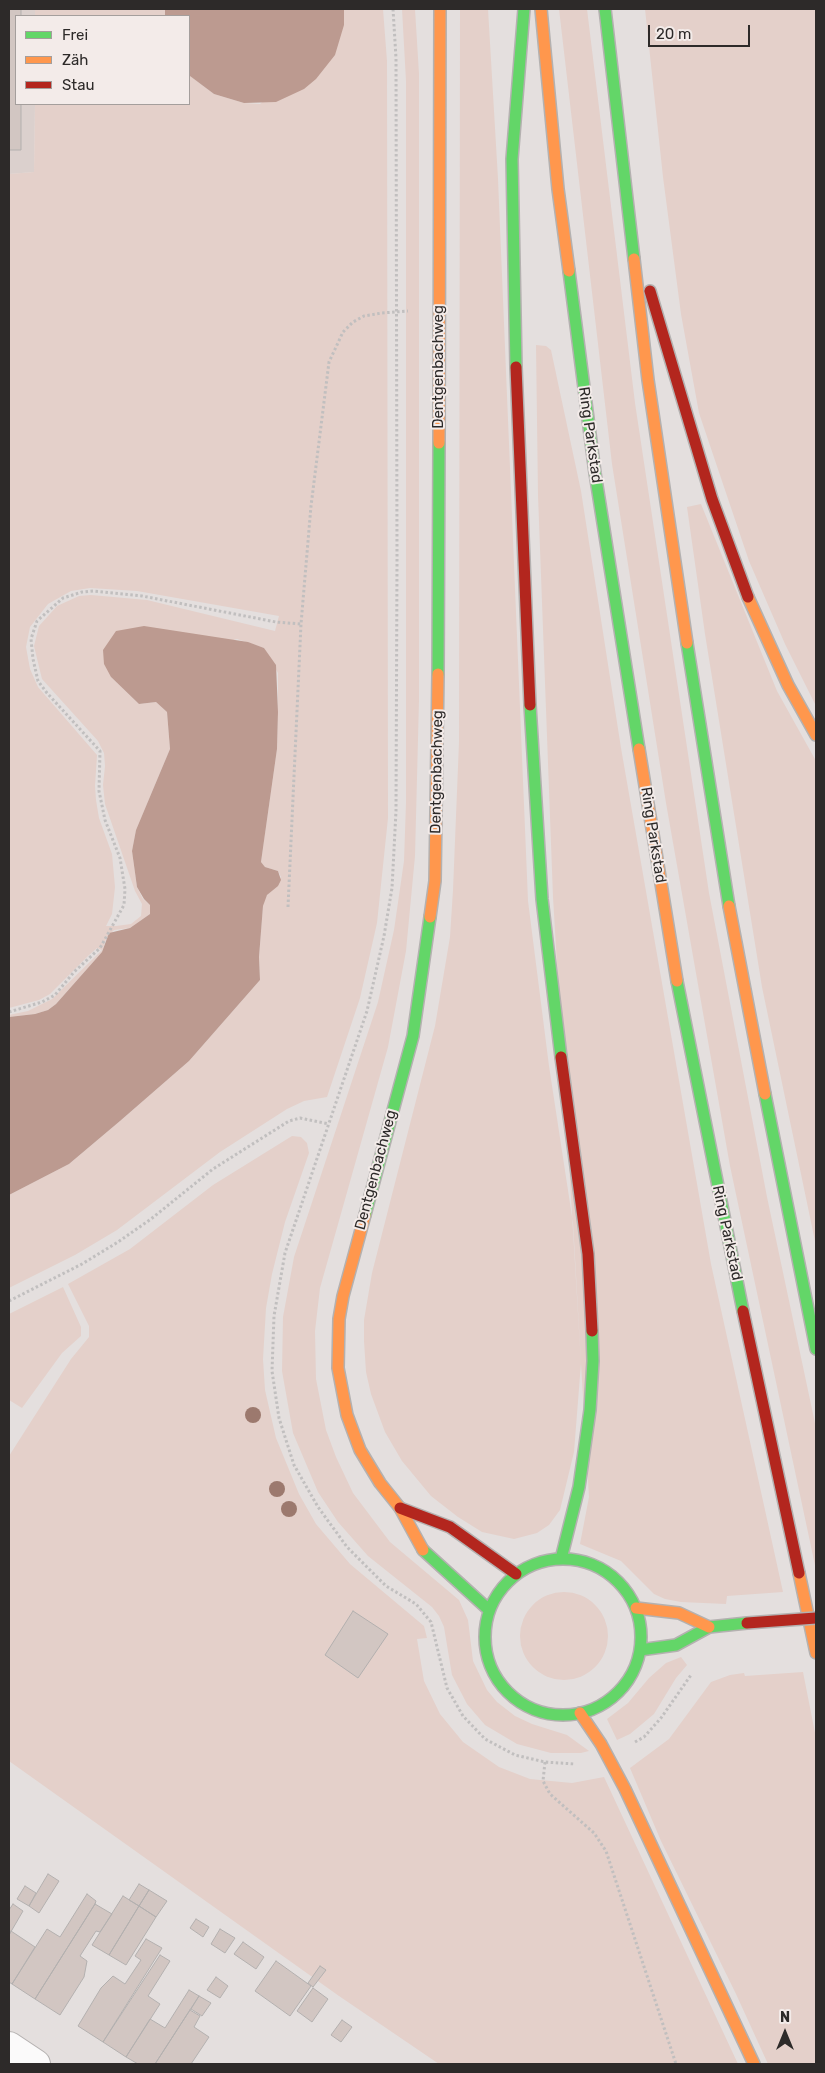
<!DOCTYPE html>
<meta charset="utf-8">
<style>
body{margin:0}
#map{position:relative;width:825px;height:2073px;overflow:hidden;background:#e4dfde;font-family:Rubik,sans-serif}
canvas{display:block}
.frame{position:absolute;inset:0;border:10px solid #2d2a29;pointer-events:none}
.legend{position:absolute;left:15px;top:15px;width:175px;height:90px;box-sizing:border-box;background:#f3ebe9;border:1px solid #a49e9c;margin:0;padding:6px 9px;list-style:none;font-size:15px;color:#2d2a29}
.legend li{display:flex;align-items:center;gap:10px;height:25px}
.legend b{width:25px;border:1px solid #a49e9c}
.north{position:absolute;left:760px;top:2008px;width:50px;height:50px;-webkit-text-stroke:4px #f3ebe9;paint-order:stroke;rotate:0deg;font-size:14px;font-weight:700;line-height:20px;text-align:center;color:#2d2a29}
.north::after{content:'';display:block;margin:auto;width:18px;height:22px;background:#2d2a29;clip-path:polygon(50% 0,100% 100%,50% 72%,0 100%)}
.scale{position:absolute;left:648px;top:25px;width:102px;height:22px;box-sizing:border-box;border:2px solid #2d2a29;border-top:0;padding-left:6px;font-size:15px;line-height:18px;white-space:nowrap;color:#2d2a29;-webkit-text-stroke:4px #f3ebe9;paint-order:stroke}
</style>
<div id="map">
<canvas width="825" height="2073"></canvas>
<div class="frame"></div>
<ul class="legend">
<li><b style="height:6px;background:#63d668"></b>Frei</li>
<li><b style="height:6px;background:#ff974d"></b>Zäh</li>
<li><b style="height:6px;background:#b3261e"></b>Stau</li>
</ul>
<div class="north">N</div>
<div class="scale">20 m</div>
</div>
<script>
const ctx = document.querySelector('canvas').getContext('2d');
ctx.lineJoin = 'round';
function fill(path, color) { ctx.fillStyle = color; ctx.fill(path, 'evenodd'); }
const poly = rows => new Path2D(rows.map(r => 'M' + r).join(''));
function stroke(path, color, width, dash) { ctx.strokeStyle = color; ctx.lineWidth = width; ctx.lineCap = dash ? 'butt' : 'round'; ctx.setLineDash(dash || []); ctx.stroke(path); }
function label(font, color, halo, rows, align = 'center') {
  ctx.font = font + ' Rubik,sans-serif'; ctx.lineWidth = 4; ctx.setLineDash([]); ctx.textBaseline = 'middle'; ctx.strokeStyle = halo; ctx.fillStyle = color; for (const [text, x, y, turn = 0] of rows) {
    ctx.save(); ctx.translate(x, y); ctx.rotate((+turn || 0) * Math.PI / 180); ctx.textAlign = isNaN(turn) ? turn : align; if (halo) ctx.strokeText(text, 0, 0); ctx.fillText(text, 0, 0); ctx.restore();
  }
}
const built = poly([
 [9,9,35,9,35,16,16,16,16,104,35,104,34,172,9,174]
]);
const green = poly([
 [35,9,165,9,165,16,35,16],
 [344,9,383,9,387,61,388,818,377,923,360,998,327,1097,304,1101,287,1109,220,1152,117,1230,75,1255,9,1288,9,1195,69,1164,120,1121,189,1061,260,980,259,957,263,906,265,898,281,877,278,871,265,867,261,862,277,749,278,712,278,673,264,648,237,639,111,677,139,704,156,702,167,712,170,749,136,830,132,851,137,887,143,899,150,905,150,914,130,928,114,930,106,939,102,952,56,1004,48,1010,35,1014,9,1017,9,1015,28,1011,52,999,102,950,97,948,89,955,50,994,39,1000,9,1008,9,174,34,172,35,104,189,104,189,75,214,94,244,103,260,104,344,25],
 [90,588,137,591,279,616,275,631,147,600,91,595,79,596,57,606,39,626,34,646,42,679,98,741,104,753,105,766,103,785,105,804,135,891,142,904,141,916,131,924,116,926,106,926,112,914,115,887,112,854,99,818,96,800,95,786,97,755,38,687,30,669,26,647,30,627,48,604,71,591],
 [402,9,415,9,419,74,419,700,415,856,406,951,388,1047,320,1288,315,1331,316,1379,326,1430,336,1457,353,1493,390,1542,459,1600,468,1620,473,1661,487,1690,497,1702,515,1716,532,1724,567,1735,589,1751,581,1753,551,1753,517,1744,485,1725,467,1704,452,1675,444,1627,439,1616,432,1607,368,1556,338,1522,318,1492,293,1433,282,1371,283,1317,294,1257,378,1002,394,930,404,861,406,803,406,81],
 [460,9,488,9,498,179,528,901,549,1066,573,1223,581,1363,574,1452,560,1510,549,1525,537,1533,514,1539,482,1532,458,1517,431,1496,402,1461,385,1432,371,1394,366,1372,364,1341,364,1320,372,1273,435,1026,450,937,453,890,459,742],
 [559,9,587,9,635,403,709,893,767,1197,816,1428,816,1570,730,1166,666,803,612,464],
 [645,9,816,9,816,706,785,644,749,561,699,413,681,314,663,177],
 [536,345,546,346,551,350,581,491,621,748,711,1264,783,1592,727,1596,726,1604,681,1602,665,1599,654,1594,621,1561,580,1544,589,1497,553,897,538,495],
 [701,504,777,691,816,761,816,1246,762,987,705,634,687,507],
 [292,1136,301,1137,307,1143,309,1153,285,1222,272,1274,266,1308,263,1359,265,1390,276,1438,299,1494,316,1524,350,1564,424,1626,427,1638,417,1639,424,1681,440,1714,463,1742,499,1767,530,1779,572,1783,604,1777,738,2064,439,2064,339,1996,9,1761,9,1456,71,1359,89,1337,89,1326,68,1284,130,1249,213,1185],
 [63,1287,81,1327,81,1336,62,1353,22,1408,9,1400,9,1314],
 '520 1636a44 44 0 1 1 88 0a44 44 0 1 1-88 0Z',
 [681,1657,687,1665,676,1678,654,1714,630,1734,617,1740,607,1719,628,1703,649,1678,666,1663],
 [803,1672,816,1738,816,2064,768,2064,736,1994,661,1841,630,1768,669,1739,711,1682,730,1675,744,1673,745,1676]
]);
const water = poly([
 [165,9,344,9,344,25,335,55,316,79,304,89,276,102,244,103,214,94,190,76,189,16,165,16],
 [144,626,248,642,264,648,276,665,278,712,277,749,261,862,265,867,278,871,281,880,278,886,267,895,263,906,259,957,260,980,189,1061,120,1121,69,1164,9,1195,9,1017,35,1014,48,1010,56,1004,102,952,109,933,130,928,150,914,150,905,144,899,137,887,132,851,136,830,170,749,167,712,156,702,139,704,111,677,104,664,103,650,116,631]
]);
const building = poly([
 [9,9,21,9,21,16,16,16,16,104,21,104,21,150,9,150,9,9],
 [353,1611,388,1634,358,1678,325,1655,353,1611],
 [48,1874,59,1881,39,1913,29,1906,48,1874],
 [139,1884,149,1890,139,1906,129,1900,139,1884],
 [25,1886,36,1893,29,1906,17,1899,25,1886],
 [149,1890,167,1901,156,1917,139,1906,149,1890],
 [87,1894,96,1901,95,1904,35,1999,12,1984,47,1929,60,1937,87,1894],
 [123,1896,139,1906,109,1955,92,1945,123,1896],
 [13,1904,23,1911,9,1935,9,1910,13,1904],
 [95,1904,112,1914,100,1932,96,1931,80,1956,87,1961,84,1977,60,2015,35,1999,95,1904],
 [139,1906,156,1917,126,1965,109,1955,139,1906],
 [196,1919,209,1927,203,1937,190,1928,196,1919],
 [220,1929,235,1938,225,1953,211,1944,220,1929],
 [11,1931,35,1947,12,1984,9,1982,9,1935,11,1931],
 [146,1939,162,1948,103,2042,78,2026,101,1988,113,1976,125,1984,141,1960,135,1956,146,1939],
 [243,1942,264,1957,256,1969,234,1954,243,1942],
 [160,1955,170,1961,148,1996,160,2004,126,2057,103,2042,160,1955],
 [276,1961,311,1986,290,2016,255,1991,276,1961],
 [320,1966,326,1970,313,1987,308,1983,320,1966],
 [216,1977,228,1986,220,1998,207,1990,216,1977],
 [313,1988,328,1999,312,2022,297,2011,313,1988],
 [189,1990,199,1996,155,2064,138,2064,126,2057,150,2019,165,2028,189,1990],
 [199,1996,211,2003,202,2016,191,2009,199,1996],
 [190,2010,200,2016,194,2027,209,2037,191,2064,155,2064,190,2010],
 [342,2020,352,2027,341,2042,331,2035,342,2020]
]);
const path = poly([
 [393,9,396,58,397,559,396,811,392,888,384,936,367,1011,285,1253,274,1316,272,1371,279,1418,294,1465,318,1507,347,1547,386,1586,416,1604,431,1622,447,1688,463,1716,485,1739,515,1755,545,1762,575,1764],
 [288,907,301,624,311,506,329,362,343,332,353,322,364,316,382,313,408,311],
 [9,1012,42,1002,55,995,74,972,100,948,124,905,125,889,120,858,105,820,99,791,100,751,47,693,38,681,33,659,31,639,37,621,63,598,82,592,93,591,142,596,276,622,301,624],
 [9,1301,82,1264,118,1242,151,1219,213,1169,289,1121,300,1118,329,1124],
 [635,1742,644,1737,661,1718,691,1675],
 [545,1762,543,1781,550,1794,594,1833,606,1851,676,2064]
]);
const street = poly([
 [9,2046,36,2064]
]);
const fast = poly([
 [605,9,634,259],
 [569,271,595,473,639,749],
 [516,367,512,159,524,9],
 [687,643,729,906],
 [438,674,439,443],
 [530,705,542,899,561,1057],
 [677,981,743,1311],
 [765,1094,816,1349],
 [365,1215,413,1036,430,917],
 [423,1550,489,1610],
 [561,1559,579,1487,590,1410,593,1361,592,1331],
 '485 1637a78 78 0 1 1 156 0a78 78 0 1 1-156 0Z',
 [640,1650,676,1645,709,1627,747,1623]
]);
const slow = poly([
 [541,9,558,189,569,271],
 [634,259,648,380,687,643],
 [439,443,440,9],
 [748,597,788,685,816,735],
 [639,749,677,981],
 [729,906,765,1094],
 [430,917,435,881,438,674],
 [365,1215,343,1296,339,1319,338,1368,347,1415,360,1450,380,1483,400,1508,423,1550],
 [799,1573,816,1653],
 [636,1608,679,1613,709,1627],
 [580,1713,601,1744,625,1789,754,2064]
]);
const jam = poly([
 [650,291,712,499,748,597],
 [516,367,530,705],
 [561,1057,588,1254,592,1331],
 [743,1311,799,1573],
 [400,1508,450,1527,516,1574]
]);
const jamBridge = poly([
 [747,1623,816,1618]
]);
const trees = [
 [253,1415],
 [277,1489],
 [289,1509]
];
const streetNames = [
 ["Dentgenbachweg",439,367,-90],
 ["Ring Parkstad",590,435,82],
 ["Dentgenbachweg",437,772,-89],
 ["Ring Parkstad",653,835,81],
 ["Dentgenbachweg",376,1170,-75],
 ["Ring Parkstad",727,1233,78]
];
fill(built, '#dbd0cd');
fill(green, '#e4d0ca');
fill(water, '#bc9a90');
fill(building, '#d2c6c2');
stroke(building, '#b3b0af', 1);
stroke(street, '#b4b1b0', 30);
stroke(fast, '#b4b1b0', 14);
stroke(slow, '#b4b1b0', 14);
stroke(jam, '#b4b1b0', 14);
stroke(path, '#c1bfbf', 3, [2.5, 2.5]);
stroke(street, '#fbfafa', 28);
stroke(fast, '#63d668', 11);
stroke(slow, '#ff974d', 11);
stroke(jam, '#b3261e', 11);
stroke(jamBridge, '#b4b1b0', 14, []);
stroke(jamBridge, '#b3261e', 11);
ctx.fillStyle = '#9c796e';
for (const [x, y] of trees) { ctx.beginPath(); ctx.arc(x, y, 8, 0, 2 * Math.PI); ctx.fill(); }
label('15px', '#2d2a29', '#f3ebe9', streetNames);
</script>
